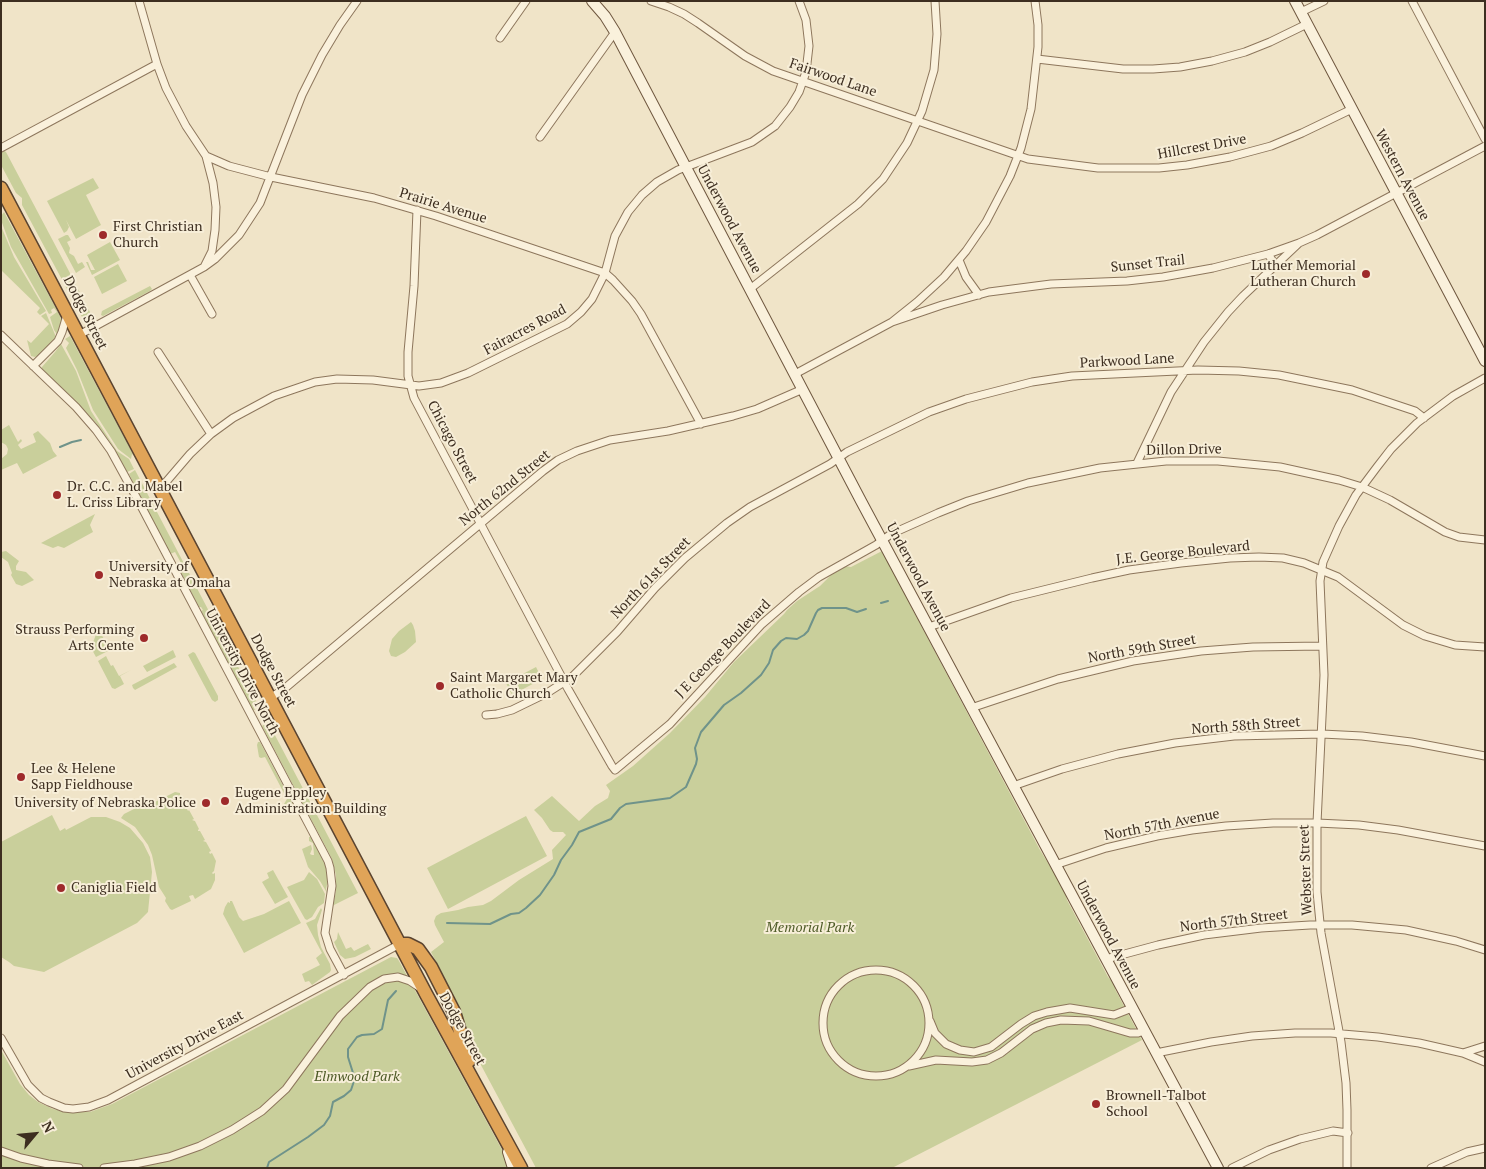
<!DOCTYPE html>
<style>
body{margin:0}
#map{position:relative;width:1486px;height:1169px;overflow:hidden;background:#f0e4c8;font-family:"PT Serif",serif}
canvas{display:block}
.frame{position:absolute;inset:0;border:2px solid #3d2e20;pointer-events:none}
.north{position:absolute;left:10px;top:1109px;width:50px;height:50px;-webkit-text-stroke:4px #f7eed8;paint-order:stroke;rotate:62deg;font-size:14px;font-weight:700;line-height:20px;text-align:center;color:#3d2e20}
.north::after{content:'';display:block;margin:auto;width:18px;height:22px;background:#3d2e20;clip-path:polygon(50% 0,100% 100%,50% 72%,0 100%)}
</style>
<div id="map">
<canvas width="1486" height="1169"></canvas>
<div class="frame"></div>
<div class="north">N</div>
</div>
<script>
const ctx = document.querySelector('canvas').getContext('2d');
ctx.lineJoin = 'round';
function fill(path, color) { ctx.fillStyle = color; ctx.fill(path, 'evenodd'); }
const poly = rows => new Path2D(rows.map(r => 'M' + r).join(''));
function stroke(path, color, width, dash) { ctx.strokeStyle = color; ctx.lineWidth = width; ctx.lineCap = dash ? 'butt' : 'round'; ctx.setLineDash(dash || []); ctx.stroke(path); }
function label(font, color, halo, rows, align = 'center') {
  ctx.font = font + ' "PT Serif",serif'; ctx.lineWidth = 4; ctx.setLineDash([]); ctx.textBaseline = 'middle'; ctx.strokeStyle = halo; ctx.fillStyle = color; for (const [text, x, y, turn = 0] of rows) {
    ctx.save(); ctx.translate(x, y); ctx.rotate((+turn || 0) * Math.PI / 180); ctx.textAlign = isNaN(turn) ? turn : align; if (halo) ctx.strokeText(text, 0, 0); ctx.fillText(text, 0, 0); ctx.restore();
  }
}
const green = poly([
 [3,150,6,152,71,275,93,318,93,321,91,323,88,323,88,321,82,317,22,205,22,198,16,193,1,165,1,151],
 [93,178,99,188,86,195,101,225,76,239,66,220,69,227,67,231,64,233,47,201],
 [4,212,60,316,62,323,58,336,54,330,50,317,57,312,54,308,51,310,52,313,49,314,11,247,1,220,1,216],
 [1,226,14,257,46,311,40,315,37,312,40,308,1,270],
 [66,235,68,235,71,240,67,242,70,248,69,253,74,256,78,264,82,262,85,267,76,273,58,239],
 [110,242,120,260,92,275,86,262,88,262,91,270,95,270,87,255],
 [118,264,127,281,102,294,94,277],
 [150,286,152,289,150,291,103,316,101,315,102,311],
 [46,313,56,337,39,355,35,357,31,356,27,340,31,343,49,324,41,316],
 [70,336,134,456,132,454,131,459,118,449,93,410,77,370,66,348,69,343,65,339],
 [61,344,76,371,91,411,117,451,129,459,134,469,127,472,113,446,96,423,79,405,42,369,42,367,55,352],
 [9,425,18,442,21,439,22,441,18,445,21,449,36,442,33,434,38,431,50,443,53,451,57,456,23,474,17,463,1,470,1,459,7,454,8,449,6,445,1,442,1,430],
 [135,470,256,701,252,704,255,710,253,710,201,611,203,610,201,607,199,607,177,565,181,563,175,552,170,554,129,474],
 [95,514,90,525,93,532,64,548,58,546,53,548,41,543],
 [6,551,19,561,16,566,16,570,26,572,34,580,22,586,16,584,11,575,12,573,8,562,1,557,1,552],
 [882,551,900,585,902,587,908,598,908,601,1040,850,1056,876,1066,895,1067,900,1108,977,1115,984,1115,989,1142,1040,892,1168,536,1168,474,1052,458,1004,431,952,444,942,435,925,434,921,436,916,441,913,458,910,468,907,483,905,491,901,519,880,553,859,552,850,566,835,563,832,553,832,550,830,542,818,534,810,552,796,579,821,595,806,608,798,610,791,606,785,633,766,670,733,705,697,734,662,784,614,787,610,797,601,820,586,832,574,844,566,851,567],
 [411,622,413,625,415,631,416,642,405,652,396,657,391,656,389,651,392,639,399,631],
 [100,632,110,650,96,657,90,646,94,640,96,634],
 [173,650,176,657,147,672,143,666],
 [193,652,195,653,218,696,218,700,215,702,212,700,188,655],
 [106,656,111,666,113,665,119,676,131,670,120,676,124,684,115,689,112,688,98,661],
 [174,663,177,667,135,690,133,688,132,685],
 [536,667,542,679,512,695,506,683],
 [258,703,358,893,334,905,333,906,336,891,336,875,332,859,262,726,265,724,254,705],
 [260,742,297,812,296,813,293,813,284,804,287,799,265,757,261,758,259,757,257,745,258,742],
 [175,792,180,793,180,795,182,796,188,808,187,809,188,811,189,810,194,819,192,820,195,821,199,829,198,830,198,831,200,831,205,840,203,841,206,842,211,851,209,852,210,854,212,853,216,861,214,871,212,873,213,874,215,873,215,880,211,889,195,899,193,895,189,896,191,901,172,910,170,909,165,901,166,898,159,887,152,855,148,845,135,827,121,818,124,814,150,801,151,803,155,802],
 [52,815,60,831,65,828,66,830,91,817,106,817,120,822,130,828,143,843,150,857,152,872,148,912,137,923,44,972,14,966,9,962,1,957,1,842],
 [526,816,547,856,448,909,427,868],
 [309,837,311,837,324,862,327,870,328,881,326,889,327,893,320,881,308,867,302,849,311,845,312,849,310,854,312,855,314,855,313,843,309,841],
 [273,870,288,897,275,904,262,882,269,878,267,873],
 [309,872,317,879,325,894,324,903,318,907,312,917,307,920,305,919,287,887,304,880],
 [230,901,232,901,239,917,243,921,264,914,289,901,301,923,244,953,223,914,225,907,228,902,230,903],
 [321,908,322,910,317,925,318,935,321,947,330,964,331,970,330,972,312,985,309,981,305,982,302,974,320,965,316,958,322,953,306,923,315,919],
 [338,932,346,949,351,947,354,951,368,944,371,949,355,957,345,959,340,955,334,942,337,939],
 [391,957,397,958,399,961,506,1157,510,1168,1,1168,1,1050,20,1084,29,1095,38,1102,53,1109,67,1112,90,1112,112,1104]
]);
const stream = poly([
 [60,447,72,442,81,440],
 [881,603,888,601],
 [447,923,490,924,511,914,519,913,526,908,540,895,554,875,561,860,572,845,579,832,611,819,620,808,626,804,670,798,686,787,696,764,697,759,695,748,701,732,724,705,741,693,761,675,769,663,773,650,781,641,786,638,797,639,804,635,808,631,816,613,818,610,822,608,846,608,857,612,866,609],
 [354,1081,361,1080],
 [267,1168,269,1162,308,1137,324,1125,330,1116,333,1102,344,1096,351,1090,354,1081,354,1076,348,1057,348,1049,357,1037,362,1035,374,1034,382,1029,388,1000,396,991]
]);
const street = poly([
 [139,1,157,64,166,88,186,126,206,156,229,166,271,177,374,198,436,216,605,273,613,280,632,301,641,314,701,424],
 [651,1,669,7,684,14,698,23,745,56,773,71,1028,159,1098,168,1159,168,1187,165,1230,157,1271,146,1302,133,1352,109],
 [1412,1,1485,139],
 [1301,12,1324,1],
 [500,38,526,1],
 [1037,59,1123,69,1153,69,1180,67,1212,61,1245,52,1270,42,1307,24],
 [540,137,615,32],
 [1,148,157,64],
 [417,210,414,286,408,352,408,376,414,398,568,689,612,766,615,770,670,724,762,624,799,592,819,577,876,545,891,534,938,513,968,501,1028,483,1100,468,1166,461,1218,461,1280,467,1339,480,1362,487,1390,500,1445,532,1459,537,1485,540],
 [1268,254,1276,266],
 [959,260,966,277,979,295],
 [205,265,212,251,215,230,216,207,213,183,206,156],
 [190,275,212,314],
 [750,289,858,204,883,179,907,143,922,111,934,70,937,34,935,1],
 [892,322,942,305,989,292,1051,284,1127,281,1163,277,1213,268,1268,254,1299,243,1317,235,1485,146],
 [1,335,76,407,96,430,111,451,140,504,328,861,330,868,332,886,325,933,330,949,344,975],
 [79,335,204,267,215,259,239,235,260,203,302,95,322,55,340,25,357,1],
 [158,352,211,434],
 [33,366,58,341,62,332,67,315],
 [795,374,892,322,917,302,944,277,966,251,986,222,1010,176,1021,148,1031,109,1038,47,1038,25,1035,1],
 [1137,463,1171,392,1204,342,1228,312,1243,296,1298,244],
 [160,489,190,454,211,434,233,418,274,396,315,382,337,379,373,380,419,386,441,383,468,373,567,324,581,312,592,299,605,273,615,236,628,212,642,195,657,182,678,170,752,142,775,126,790,107,799,92,806,72,809,46,806,20,799,1],
 [929,627,1011,598,1092,578,1129,570,1181,563,1230,558,1259,557,1283,558,1304,563,1338,577,1403,625,1425,636,1455,645,1485,647],
 [270,698,284,689,543,471,558,460,577,451,610,440,668,431,733,416,757,409,803,389],
 [971,708,1058,679,1133,661,1201,651,1253,647,1322,646],
 [486,715,497,714,512,710,547,693,572,677,617,632,655,588,685,558,727,523,750,507,830,464,847,452,929,412,966,399,1032,382,1072,376,1198,370,1239,371,1279,375,1352,390,1415,411,1424,418],
 [1013,786,1062,769,1118,754,1175,743,1234,736,1322,734,1362,736,1411,742,1485,756],
 [1055,865,1106,848,1157,836,1192,830,1226,826,1273,823,1317,823,1359,825,1398,830,1485,846],
 [1106,959,1158,945,1204,935,1261,928,1310,925,1352,925,1406,930,1456,941,1485,950],
 '823 1023a53 53 0 1 1 106 0a53 53 0 1 1-106 0Z',
 [930,1021,935,1033,946,1044,960,1050,974,1052,991,1047,1021,1024,1034,1016,1047,1012,1070,1008,1114,1015,1132,1008],
 [1,1038,28,1085,41,1098,49,1102,64,1108,73,1109,89,1107,108,1100,400,944],
 [1156,1053,1211,1042,1252,1036,1295,1033,1331,1033,1378,1037,1419,1043,1463,1053,1485,1062],
 [1463,1053,1485,1046],
 [909,1066,936,1060,972,1062,987,1060,1001,1053,1032,1029,1046,1023,1061,1020,1089,1021,1130,1033,1138,1033,1144,1031],
 [1,1151,21,1158,48,1164,79,1168],
 [104,1168,135,1164,169,1157,200,1146,232,1130,262,1111,286,1089,340,1016,370,987,384,979,398,977,410,981,419,987],
 [1232,1168,1269,1150,1300,1139,1333,1131,1348,1133],
 [1347,1168,1347,1110,1346,1083,1341,1042,1321,933,1317,892,1317,823,1324,675,1320,581,1323,562,1339,526,1356,495,1377,467,1391,449,1417,423,1453,396,1485,378],
 [1431,1168,1467,1152,1485,1148]
]);
const secondary = poly([
 [592,1,605,16,615,32,861,501,1218,1168],
 [1295,1,1485,361],
 [508,1152,513,1168]
]);
const highway = poly([
 [1,188,426,994,521,1168],
 [400,944,408,944,418,949,431,967,454,1012,469,1061]
]);
const markers = [
 [103,235,5,"#9e2a2b"],
 [1366,274,5,"#9e2a2b"],
 [57,495,5,"#9e2a2b"],
 [99,575,5,"#9e2a2b"],
 [144,638,5,"#9e2a2b"],
 [440,686,5,"#9e2a2b"],
 [21,777,5,"#9e2a2b"],
 [225,801,5,"#9e2a2b"],
 [206,803,5,"#9e2a2b"],
 [61,888,5,"#9e2a2b"],
 [1096,1104,5,"#9e2a2b"]
];
const streetNames = [
 ["Fairwood Lane",833,78,19],
 ["Hillcrest Drive",1202,147,-10],
 ["Western Avenue",1402,175,62],
 ["Prairie Avenue",443,206,17],
 ["Underwood Avenue",729,219,62],
 ["Sunset Trail",1148,264,-6],
 ["Dodge Street",85,313,63],
 ["Fairacres Road",525,330,-28],
 ["Parkwood Lane",1127,361,-3],
 ["Chicago Street",452,442,62],
 ["Dillon Drive",1184,450,-1],
 ["North 62nd Street",505,488,-39],
 ["J.E. George Boulevard",1183,553,-6],
 ["Underwood Avenue",918,577,62],
 ["North 61st Street",651,578,-46],
 ["J E George Boulevard",723,649,-46],
 ["North 59th Street",1142,649,-10],
 ["Dodge Street",273,671,62],
 ["University Drive North",242,672,62],
 ["North 58th Street",1246,726,-4],
 ["North 57th Avenue",1162,825,-11],
 ["Webster Street",1306,870,-92],
 ["North 57th Street",1234,921,-7],
 ["Underwood Avenue",1108,935,62],
 ["Dodge Street",462,1029,61],
 ["University Drive East",185,1045,-28]
];
const poiNames = [
 ["First Christian",113,227],
 ["Church",113,243],
 ["Luther Memorial",1356,266,"right"],
 ["Lutheran Church",1356,282,"right"],
 ["Dr. C.C. and Mabel",67,487],
 ["L. Criss Library",67,503],
 ["University of",109,567],
 ["Nebraska at Omaha",109,583],
 ["Strauss Performing",134,630,"right"],
 ["Arts Cente",134,646,"right"],
 ["Saint Margaret Mary",450,678],
 ["Catholic Church",450,694],
 ["Lee & Helene",31,769],
 ["Sapp Fieldhouse",31,785],
 ["Eugene Eppley",235,793],
 ["Administration Building",235,809],
 ["University of Nebraska Police",196,803,"right"],
 ["Caniglia Field",71,888],
 ["Brownell-Talbot",1106,1096],
 ["School",1106,1112]
];
const parkNames = [
 ["Memorial Park",810,928],
 ["Elmwood Park",357,1077]
];
fill(green, '#c9cf9b');
stroke(stream, '#6f938a', 2);
stroke(street, '#8d765c', 9);
stroke(secondary, '#6f573f', 12);
stroke(highway, '#5b4430', 15);
stroke(street, '#faf1dc', 7);
stroke(secondary, '#faf1dc', 10);
stroke(highway, '#e0a458', 12);
for (const [x, y, r, color] of markers) { const dot = new Path2D(); dot.arc(x, y, r, 0, 2 * Math.PI); ctx.fillStyle = color; ctx.fill(dot); stroke(dot, '#f7eed8', 2); }
label('14px', '#3d2e20', '#f7eed8', streetNames);
label('14px', '#3d2e20', '#f7eed8', poiNames, 'left');
label('italic 14px', '#4d5a26', '#f7eed8', parkNames);
</script>
